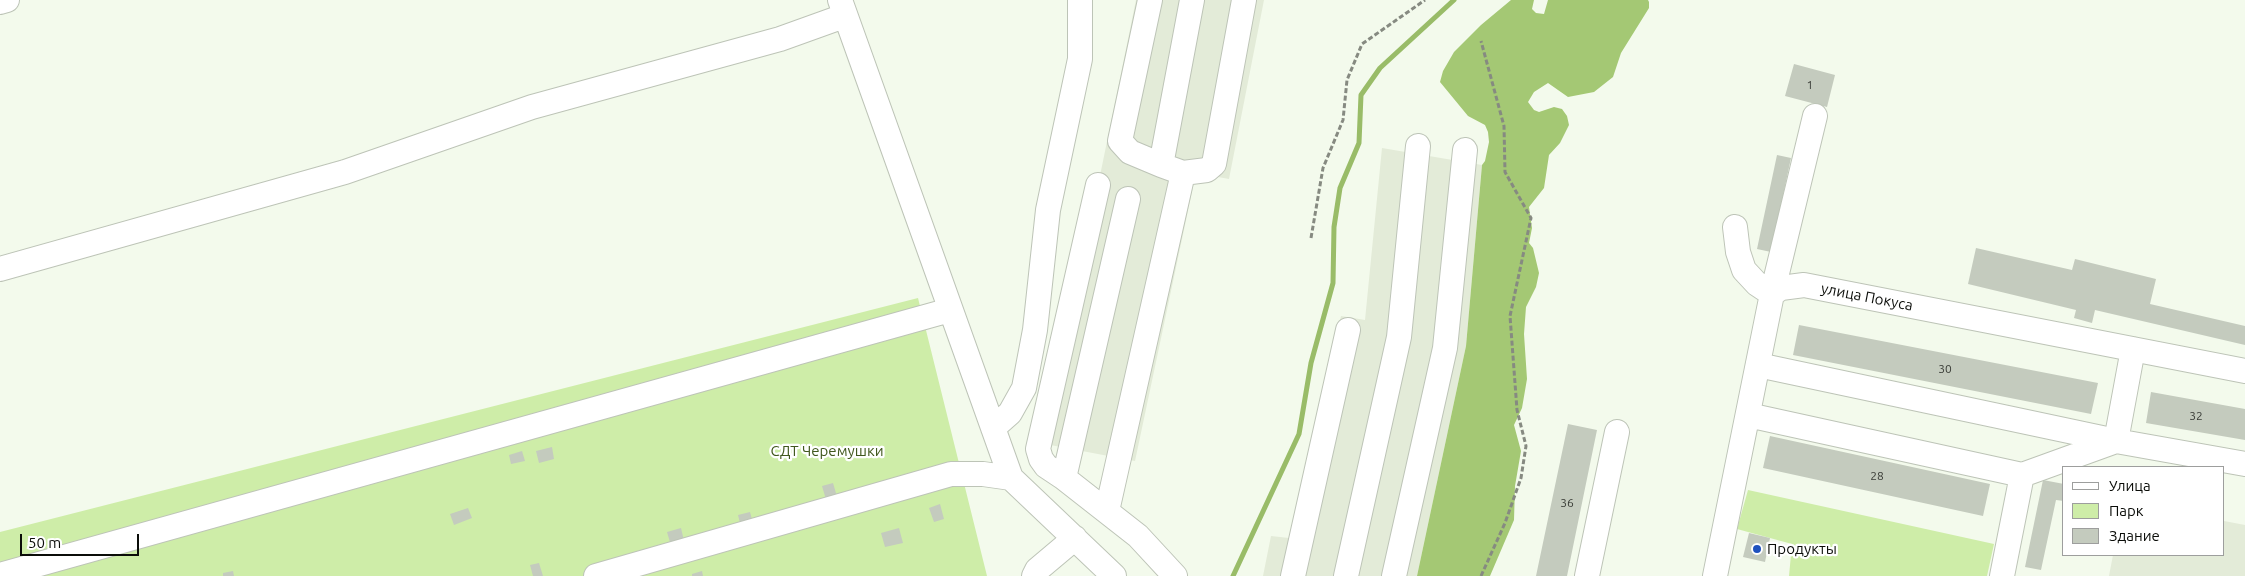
<!DOCTYPE html>
<meta charset="utf-8">
<style>
body{margin:0}
#map{position:relative;width:2245px;height:576px;overflow:hidden;background:#f3faec;font-family:Ubuntu,sans-serif}
canvas{display:block}
.legend{position:absolute;left:2062px;top:466px;width:162px;height:90px;box-sizing:border-box;background:#fff;border:1px solid #9d9e9d;margin:0;padding:6px 9px;list-style:none;font-size:15px;color:#0b0d09}
.legend li{display:flex;align-items:center;gap:10px;height:25px}
.legend b{width:25px;border:1px solid #9d9e9d}
.scale{position:absolute;left:20px;top:534px;width:119px;height:22px;box-sizing:border-box;border:2px solid #0b0d09;border-top:0;padding-left:6px;font-size:15px;line-height:18px;white-space:nowrap;color:#0b0d09;-webkit-text-stroke:4px #fff;paint-order:stroke}
</style>
<div id="map">
<canvas width="2245" height="576"></canvas>
<ul class="legend">
<li><b style="height:6px;background:#fff"></b>Улица</li>
<li><b style="height:14px;background:#ceeda8"></b>Парк</li>
<li><b style="height:14px;background:#c4cbbe"></b>Здание</li>
</ul>
<div class="scale">50 m</div>
</div>
<script>
const ctx = document.querySelector('canvas').getContext('2d');
ctx.lineJoin = 'round';
function fill(path, color) { ctx.fillStyle = color; ctx.fill(path, 'evenodd'); }
const poly = rows => new Path2D(rows.map(r => 'M' + r).join(''));
function stroke(path, color, width, dash) { ctx.strokeStyle = color; ctx.lineWidth = width; ctx.lineCap = dash ? 'butt' : 'round'; ctx.setLineDash(dash || []); ctx.stroke(path); }
function label(font, color, halo, rows, align = 'center') {
  ctx.font = font + ' Ubuntu,sans-serif'; ctx.lineWidth = 4.5; ctx.setLineDash([]); ctx.textBaseline = 'middle'; ctx.strokeStyle = halo; ctx.fillStyle = color; for (const [text, x, y, turn = 0] of rows) {
    ctx.save(); ctx.translate(x, y); ctx.rotate((+turn || 0) * Math.PI / 180); ctx.textAlign = isNaN(turn) ? turn : align; if (halo) ctx.strokeText(text, 0, 0); ctx.fillText(text, 0, 0); ctx.restore();
  }
}
const built = poly([
 [1136,0,1264,0,1229,179,1196,173,1135,461,1045,444],
 [1382,148,1482,165,1466,346,1417,576,1263,576,1271,536,1289,538,1341,316,1365,320],
 [2224,521,2245,525,2245,576,2109,576,2113,555,2224,555]
]);
const green = poly([
 [918,298,987,576,0,576,0,532],
 [1748,490,1994,544,1987,576,1789,576,1792,544,1737,529]
]);
const forest = poly([
 [1511,0,1534,0,1532,9,1536,13,1544,14,1548,0,1648,0,1649,2,1649,8,1621,53,1613,77,1594,92,1568,97,1548,83,1534,92,1528,102,1534,110,1539,112,1554,107,1562,109,1567,116,1569,125,1560,143,1549,155,1544,188,1529,207,1532,228,1529,243,1533,248,1539,273,1536,287,1526,307,1524,334,1527,379,1522,408,1514,425,1521,451,1515,486,1514,520,1490,576,1417,576,1466,346,1482,165,1485,161,1489,142,1488,132,1485,125,1468,116,1440,82,1443,71,1454,52,1481,25]
]);
const stream = poly([
 [1233,576,1299,434,1311,363,1333,283,1334,227,1340,188,1359,143,1361,95,1380,68,1454,0]
]);
const building = poly([
 [1794,64,1835,75,1827,107,1785,96],
 [1777,155,1791,158,1771,252,1757,249],
 [1976,248,2072,270,2075,259,2156,279,2150,304,2245,326,2245,345,2095,310,2092,323,2074,318,2076,310,1968,284],
 [1799,325,2098,383,2091,414,1793,355],
 [2151,392,2245,409,2245,440,2146,423],
 [1568,424,1597,430,1567,576,1536,576],
 [1770,436,1990,484,1983,516,1763,468],
 [552,447,554,459,539,463,536,451],
 [522,451,525,461,511,464,509,455],
 [2043,480,2064,484,2064,501,2056,500,2041,570,2025,567],
 [833,483,838,500,827,503,822,486],
 [940,504,944,519,934,522,929,508],
 [468,508,472,518,454,525,450,514],
 [750,512,753,523,741,527,738,515],
 [681,528,685,545,672,549,667,532],
 [899,528,903,543,885,547,881,533],
 [1749,533,1770,538,1765,562,1743,557],
 [539,563,543,576,533,576,530,565],
 [233,571,234,576,223,576,223,573],
 [702,571,703,576,692,576,692,574]
]);
const path = poly([
 [1311,238,1323,168,1343,120,1347,80,1362,44,1425,0],
 [1481,576,1505,523,1521,478,1526,446,1517,410,1510,316,1531,218,1505,172,1504,126,1481,41]
]);
const minor = poly([
 [840,0,1011,478,1114,576],
 [1150,0,1120,141,1130,152,1161,165],
 [0,2,7,0],
 [1183,173,1207,170,1214,164,1244,0],
 [1128,199,1064,478,1138,536,1175,576],
 [1735,227,1738,252,1744,270,1757,284,1772,294,1815,116],
 [0,269,345,172,532,107,780,39,844,16],
 [1758,365,2116,441,2133,349],
 [1748,415,2022,475],
 [993,428,1010,413,1024,388,1035,330,1048,210,1080,59,1080,0],
 [1064,478,1046,466,1041,459,1038,449,1098,185],
 [1107,511,1183,173,1161,165,1192,0],
 [0,575,950,310],
 [596,576,951,474,983,474,1011,478],
 [1034,576,1037,570,1075,538],
 [1293,576,1348,330],
 [1346,576,1399,337,1418,146],
 [1394,576,1445,348,1465,150],
 [1587,576,1617,432],
 [1715,576,1772,294,1781,288,1804,285,2245,371],
 [2002,576,2022,475,2116,441,2245,464]
]);
const markers = [
 [1757,549,5,"#1e51be"]
];
const numberNames = [
 ["1",1810,85],
 ["30",1945,369],
 ["32",2196,416],
 ["28",1877,476],
 ["36",1567,503]
];
const streetNames = [
 ["улица Покуса",1867,297,11]
];
const parkNames = [
 ["СДТ Черемушки",827,451]
];
const poiNames = [
 ["Продукты",1767,549]
];
fill(built, '#e3ebd8');
fill(green, '#ceeda8');
fill(forest, '#a4c874');
stroke(stream, '#99bc68', 5);
fill(building, '#c4cbbe');
stroke(minor, '#bdc4b7', 26);
stroke(path, '#868a81', 3, [5, 2.5]);
stroke(minor, '#fff', 24);
for (const [x, y, r, color] of markers) { const dot = new Path2D(); dot.arc(x, y, r, 0, 2 * Math.PI); ctx.fillStyle = color; ctx.fill(dot); stroke(dot, '#fff', 2); }
label('12px', '#393c36', null, numberNames);
label('15px', '#0b0d09', '#fff', streetNames);
label('15px', '#41581e', '#fff', parkNames);
label('15px', '#0b0d09', '#fff', poiNames, 'left');
</script>
